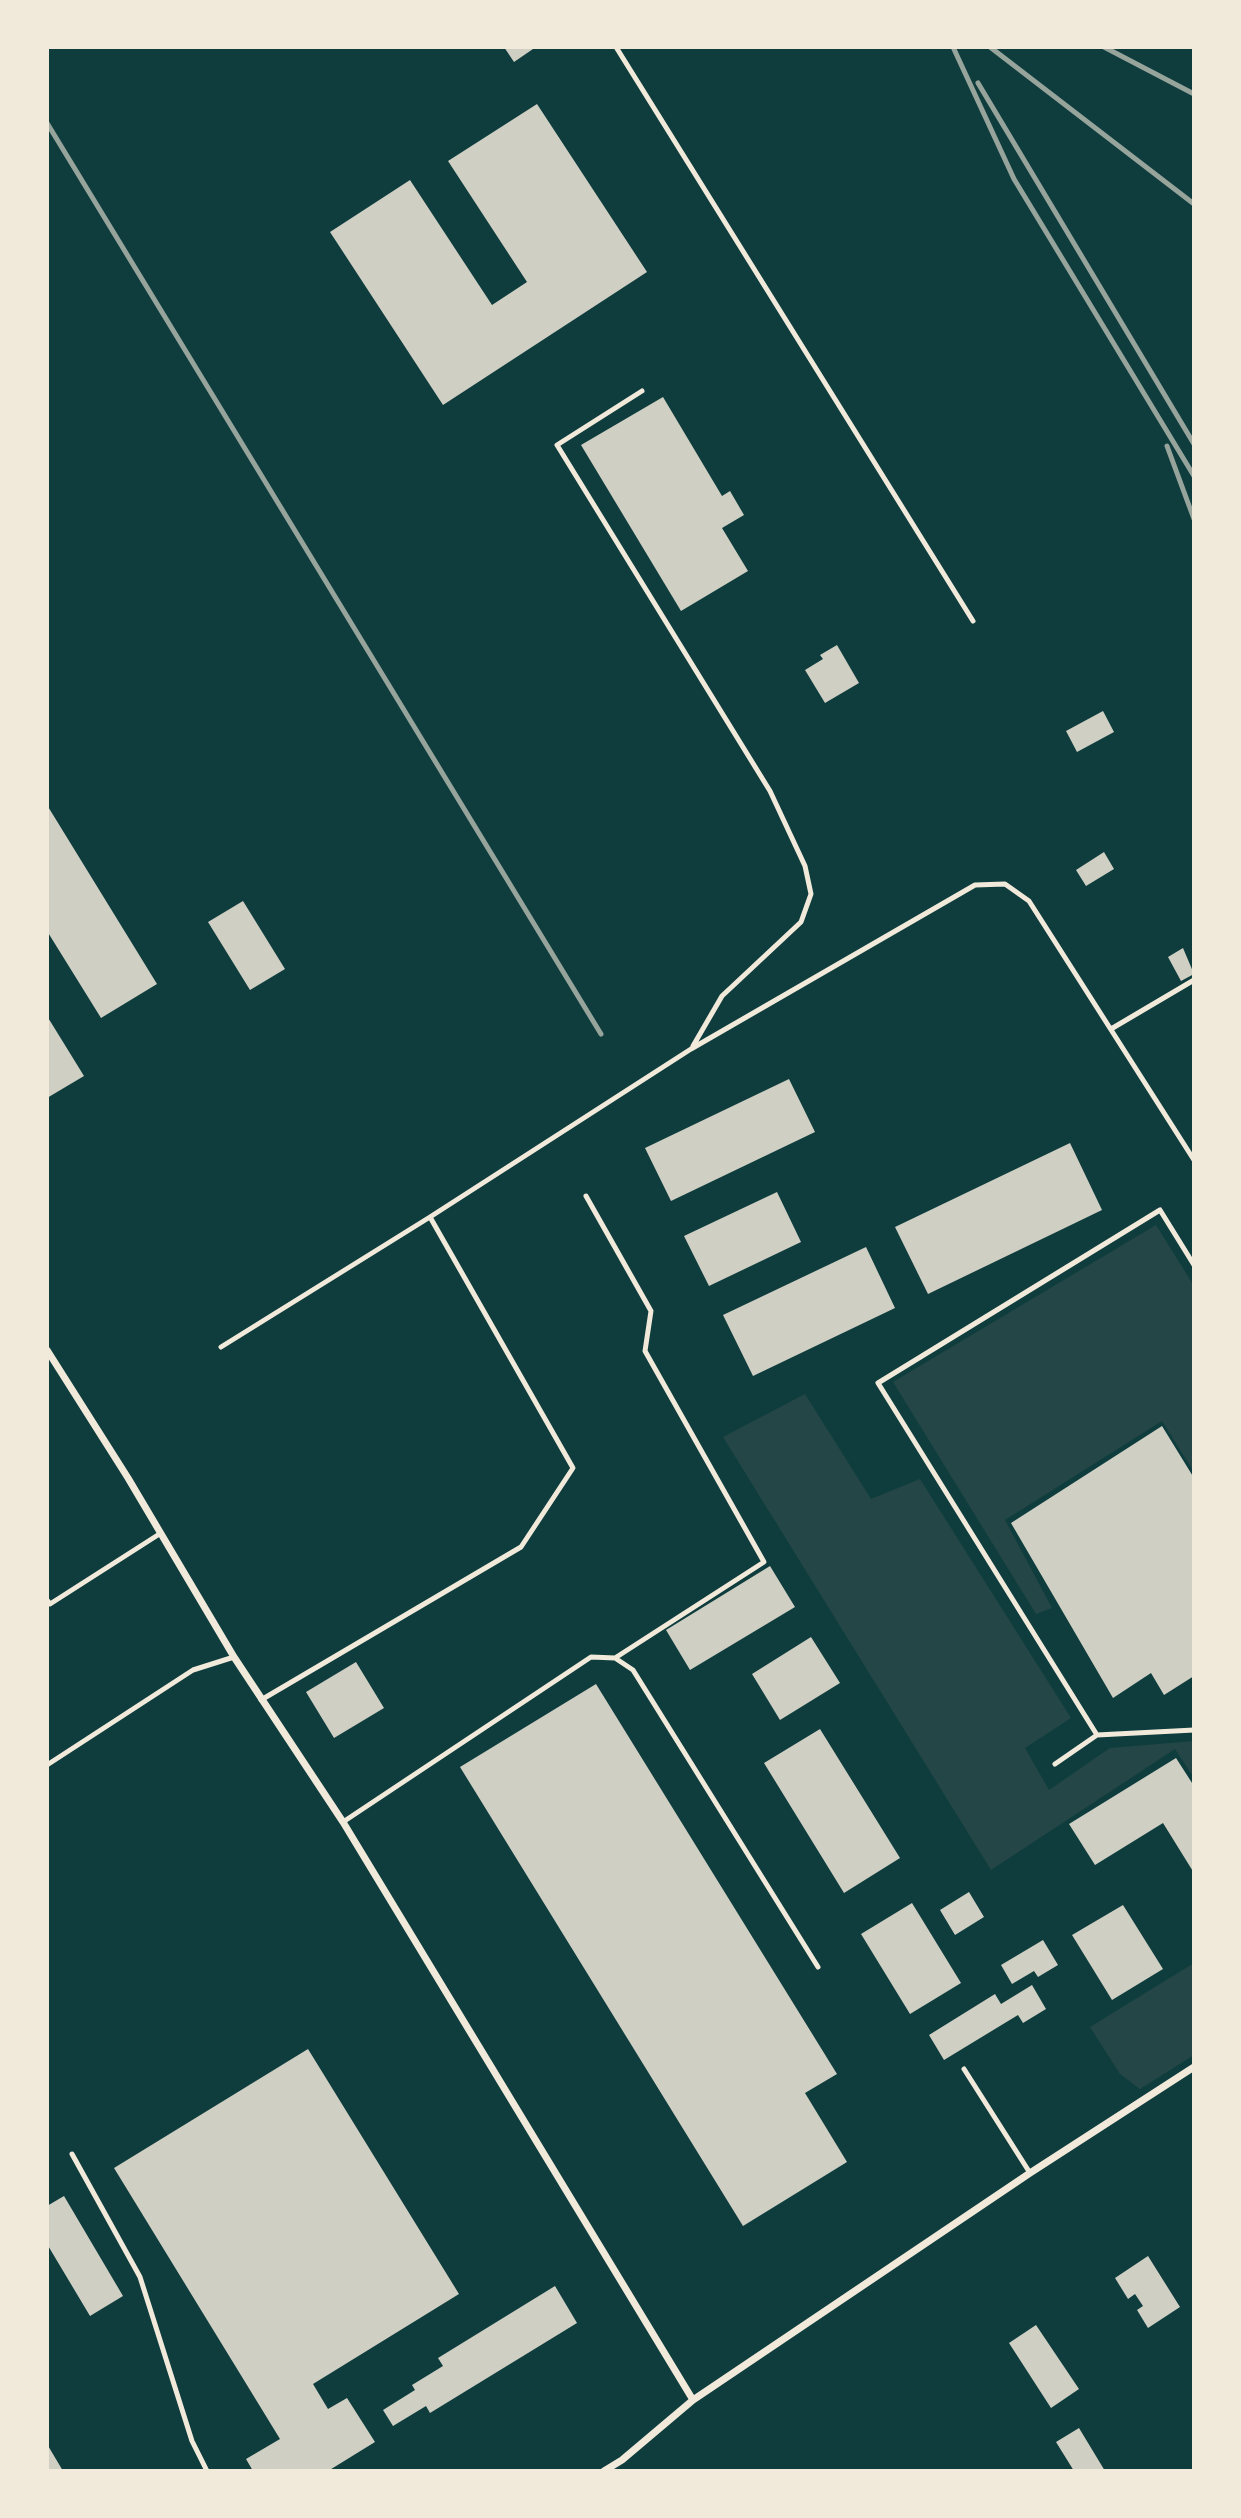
<!DOCTYPE html>
<style>
body{margin:0}
#map{position:relative;width:1241px;height:2518px;overflow:hidden;background:#0f3d3e;font-family:"Roboto Condensed",sans-serif}
canvas{display:block}
.frame{position:absolute;inset:0;border:49px solid #f1e9da;pointer-events:none}
</style>
<div id="map">
<canvas width="1241" height="2518"></canvas>
<div class="frame"></div>
</div>
<script>
const ctx = document.querySelector('canvas').getContext('2d');
ctx.lineJoin = 'round';
function fill(path, color) { ctx.fillStyle = color; ctx.fill(path, 'evenodd'); }
const poly = rows => new Path2D(rows.map(r => 'M' + r).join(''));
function stroke(path, color, width, dash) { ctx.strokeStyle = color; ctx.lineWidth = width; ctx.lineCap = dash ? 'butt' : 'round'; ctx.setLineDash(dash || []); ctx.stroke(path); }
const green = poly([
 [1156,1225,1194,1286,1194,1472,1162,1421,1005,1520,1052,1608,1036,1614,893,1382],
 [805,1394,871,1499,920,1479,1071,1718,1025,1748,1049,1790,1110,1748,1194,1741,1194,1778,1175,1749,991,1870,723,1437],
 [1194,1963,1194,2055,1140,2089,1120,2074,1090,2027]
]);
const building = poly([
 [504,47,532,47,533,49,514,62],
 [537,104,647,272,443,405,330,232,410,180,492,305,527,282,448,161],
 [663,397,722,496,730,491,744,515,722,528,748,571,681,611,581,445],
 [837,645,859,683,825,703,805,670,823,659,820,655],
 [1103,711,1114,732,1077,752,1066,731],
 [47,805,157,984,101,1018,47,931],
 [1104,852,1114,869,1086,886,1076,870],
 [243,901,285,969,250,990,208,922],
 [1183,948,1194,974,1181,981,1168,957],
 [47,1016,84,1076,47,1098],
 [789,1079,815,1132,671,1201,645,1148],
 [1070,1143,1102,1210,928,1294,895,1227],
 [777,1192,801,1242,709,1286,684,1236],
 [866,1247,895,1308,753,1376,723,1315],
 [1162,1426,1194,1478,1194,1676,1164,1695,1151,1673,1113,1698,1011,1523],
 [770,1566,795,1607,690,1670,666,1630],
 [811,1637,840,1683,780,1720,752,1674],
 [356,1662,384,1708,334,1738,306,1692],
 [596,1684,837,2074,805,2093,847,2162,743,2226,460,1767],
 [820,1729,900,1858,844,1893,764,1763],
 [1176,1758,1194,1786,1194,1873,1163,1823,1095,1865,1069,1824],
 [969,1892,984,1917,955,1935,940,1910],
 [912,1903,961,1983,910,2014,861,1934],
 [1123,1905,1163,1969,1112,2000,1072,1935],
 [1043,1940,1058,1965,1038,1977,1034,1971,1012,1984,1001,1965],
 [1032,1985,1046,2009,1023,2023,1018,2015,944,2060,929,2035,995,1994,1001,2004],
 [308,2049,459,2294,313,2384,328,2409,347,2398,375,2442,328,2471,253,2471,246,2459,280,2439,114,2168],
 [64,2196,123,2296,90,2316,47,2244,47,2206],
 [1148,2256,1180,2307,1148,2328,1137,2310,1143,2306,1135,2294,1128,2299,1115,2278],
 [555,2286,577,2323,430,2413,426,2406,393,2426,383,2410,415,2390,412,2385,443,2366,438,2358],
 [1036,2325,1079,2389,1051,2408,1009,2343],
 [1079,2428,1105,2471,1074,2471,1056,2442],
 [47,2444,63,2471,47,2471]
]);
const service = poly([
 [616,47,973,621],
 [642,391,557,445,770,791,805,866,811,894,801,922,722,996,693,1046],
 [1111,1029,1194,980],
 [586,1196,651,1311,645,1351,764,1562,615,1658],
 [430,1217,691,1049,975,885,1005,884,1029,901,1194,1160],
 [1194,1265,1160,1210,878,1383,1097,1735,1194,1730],
 [221,1347,430,1217,573,1468,521,1547,261,1700],
 [47,1600,50,1604,161,1533],
 [1055,1764,1097,1735],
 [47,1765,193,1670,234,1657],
 [343,1822,591,1657,615,1658,633,1670,818,1967],
 [964,2069,1030,2173],
 [72,2154,140,2277,192,2441,207,2471]
]);
const minor = poly([
 [47,1350,128,1478,234,1657,343,1822,693,2400],
 [604,2471,622,2460,693,2400,1030,2173,1194,2067]
]);
const rail = poly([
 [953,47,1014,179,1194,476],
 [990,47,1194,204],
 [1104,47,1194,94],
 [978,83,1194,444],
 [47,123,601,1034],
 [1167,446,1194,519]
]);
fill(green, '#244646');
fill(building, '#cfcfc3');
stroke(service, '#f1e9da', 5);
stroke(minor, '#f1e9da', 7);
stroke(rail, '#97a49c', 5);
</script>
